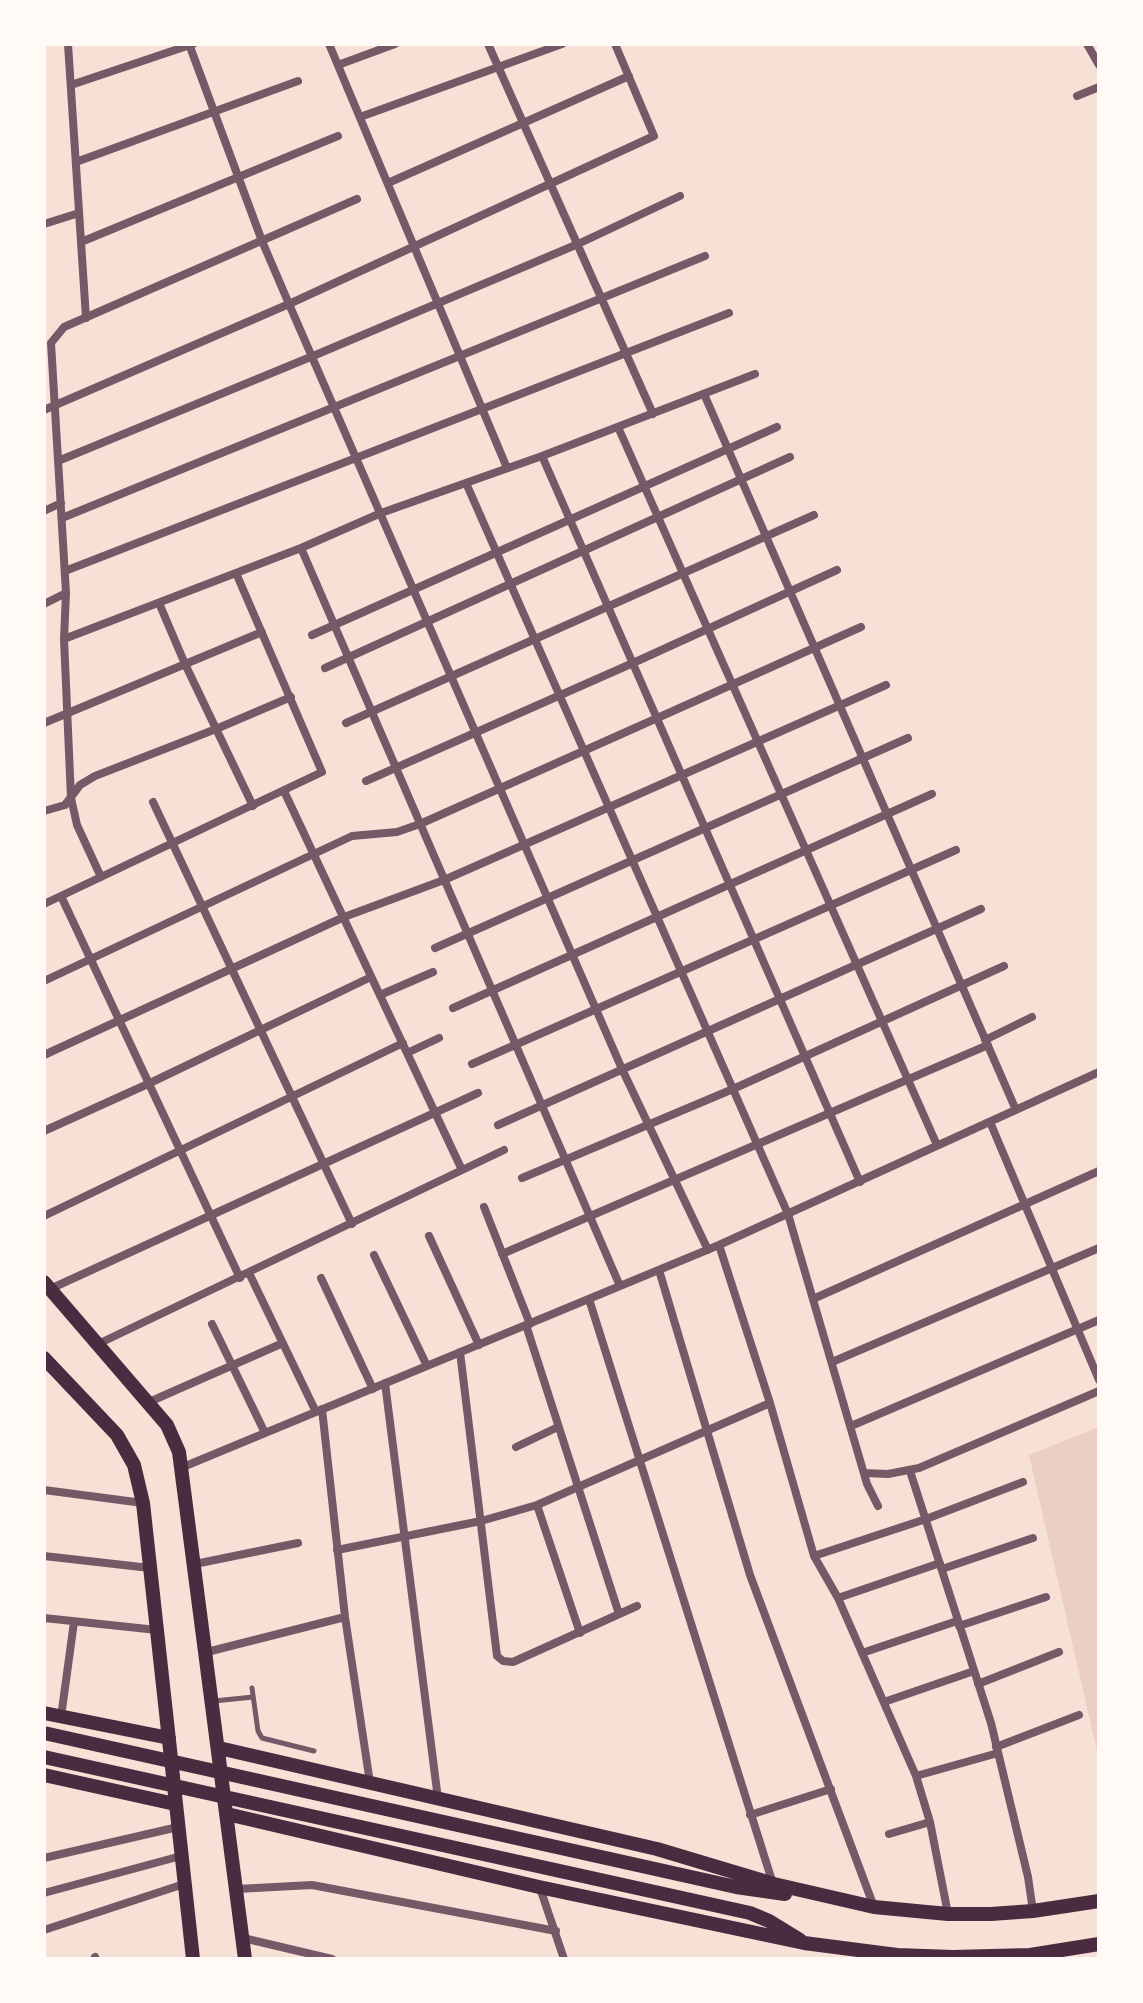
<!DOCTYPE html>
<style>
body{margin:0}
#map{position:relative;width:1143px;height:2003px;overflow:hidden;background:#f7e1d7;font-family:"DM Sans",sans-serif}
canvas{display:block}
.frame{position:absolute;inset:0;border:46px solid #fffaf5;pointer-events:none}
</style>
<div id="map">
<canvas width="1143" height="2003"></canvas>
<div class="frame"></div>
</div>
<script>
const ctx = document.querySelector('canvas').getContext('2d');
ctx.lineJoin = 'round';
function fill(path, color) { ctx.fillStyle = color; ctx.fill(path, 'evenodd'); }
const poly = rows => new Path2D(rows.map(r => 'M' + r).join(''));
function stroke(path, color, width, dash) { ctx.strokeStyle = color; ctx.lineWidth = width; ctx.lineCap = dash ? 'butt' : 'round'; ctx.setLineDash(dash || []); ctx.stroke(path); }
const green = poly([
 [1099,1427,1099,1760,1029,1455]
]);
const service = poly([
 [252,1688,258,1731,262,1738,314,1751],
 [214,1701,253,1697]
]);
const minor = poly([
 [68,44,86,318],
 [189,44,262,241,289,304,622,1069,708,1250],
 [329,44,507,468],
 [488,44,653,414],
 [1087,44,1099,65],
 [338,65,395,44],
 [71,85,193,44],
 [1077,96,1099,87],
 [360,117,562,44],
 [76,162,298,81],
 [388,183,629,76],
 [44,224,79,213],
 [81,242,338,136],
 [704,394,1016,1110],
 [44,410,289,304,654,136,615,44],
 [618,427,937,1145],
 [542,456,860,1182],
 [58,461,313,356,578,244,680,196],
 [466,483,788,1214,867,1484,878,1506],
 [44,511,61,503],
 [62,518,705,256],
 [301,548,620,1286],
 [65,571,729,313],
 [159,603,185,664,253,806],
 [44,604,66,593],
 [312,635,777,427],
 [64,639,301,548,381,513,542,456,755,374],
 [325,668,790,457],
 [44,723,262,632],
 [346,723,814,515],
 [366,781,633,663,837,570],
 [284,791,462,1170],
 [153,802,352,1224],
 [44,811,65,805,80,785,95,776,216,729,291,697],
 [101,877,77,825,71,798,64,639,66,593,51,343,64,327,357,199],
 [61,896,240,1278],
 [44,904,322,772,236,573],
 [435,948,908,738],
 [44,981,352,836,397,832,420,824,861,627],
 [380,995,433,972],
 [453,1008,932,794],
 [985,1040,1032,1017],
 [407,1053,439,1038],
 [44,1055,344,917,444,880,886,685],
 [472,1064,956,850],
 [990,1122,1099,1380],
 [498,1125,981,909],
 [44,1131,150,1083,371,977],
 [522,1178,733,1089,1004,966],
 [484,1207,530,1324],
 [44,1216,403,1043],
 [429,1236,479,1345],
 [719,1245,770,1403,814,1556,838,1598,916,1776,930,1822,948,1914],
 [502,1254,988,1045],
 [374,1255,427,1366],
 [659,1270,750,1575,874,1907],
 [249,1273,316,1412],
 [321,1278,373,1389],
 [50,1289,478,1093],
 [589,1299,773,1884],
 [813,1299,1099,1171],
 [212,1324,265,1433],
 [526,1325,619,1614],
 [98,1344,504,1150],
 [460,1352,497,1656,503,1661,513,1662,637,1606],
 [832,1362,1099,1248],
 [385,1383,438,1799],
 [149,1402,283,1343],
 [322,1409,345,1617,370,1783],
 [851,1426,1099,1320],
 [516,1447,558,1427],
 [183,1467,719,1245,1099,1072],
 [910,1471,991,1723,1028,1877,1033,1911],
 [864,1473,888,1474,919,1468,1099,1391],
 [44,1490,143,1503],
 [537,1505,580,1633],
 [337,1550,481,1521,537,1505,770,1403],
 [44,1556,150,1568],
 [814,1556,926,1519,1023,1482],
 [195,1564,298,1543],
 [942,1569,1033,1538],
 [838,1598,940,1563],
 [44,1618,157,1630],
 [959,1626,1046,1597],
 [207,1652,345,1617],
 [862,1653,957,1621],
 [978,1684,1059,1652],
 [884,1702,974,1671],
 [61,1717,74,1622],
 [996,1747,1079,1715],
 [916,1776,998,1753],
 [750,1815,831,1789],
 [889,1834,930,1822],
 [44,1858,178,1827],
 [540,1888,564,1959],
 [237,1889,312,1885,556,1931],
 [44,1893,181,1856],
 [44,1930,184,1884],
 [243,1938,332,1959],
 [95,1957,96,1959]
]);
const secondary = poly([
 [44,1282,167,1425,179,1452,245,1959],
 [44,1358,117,1435,134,1465,143,1503,193,1959],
 [44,1713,169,1738],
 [44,1733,736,1887,785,1894],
 [219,1748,657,1849,774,1884,874,1907,948,1914,991,1914,1033,1911,1099,1901],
 [44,1757,750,1913,769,1921,800,1940],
 [44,1775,175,1804],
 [227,1814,539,1887,804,1943,897,1955,953,1957,1030,1955,1099,1944]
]);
fill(green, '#ebcfc5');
stroke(service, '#755966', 5);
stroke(minor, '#755966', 8);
stroke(secondary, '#4a2c40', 14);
</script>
